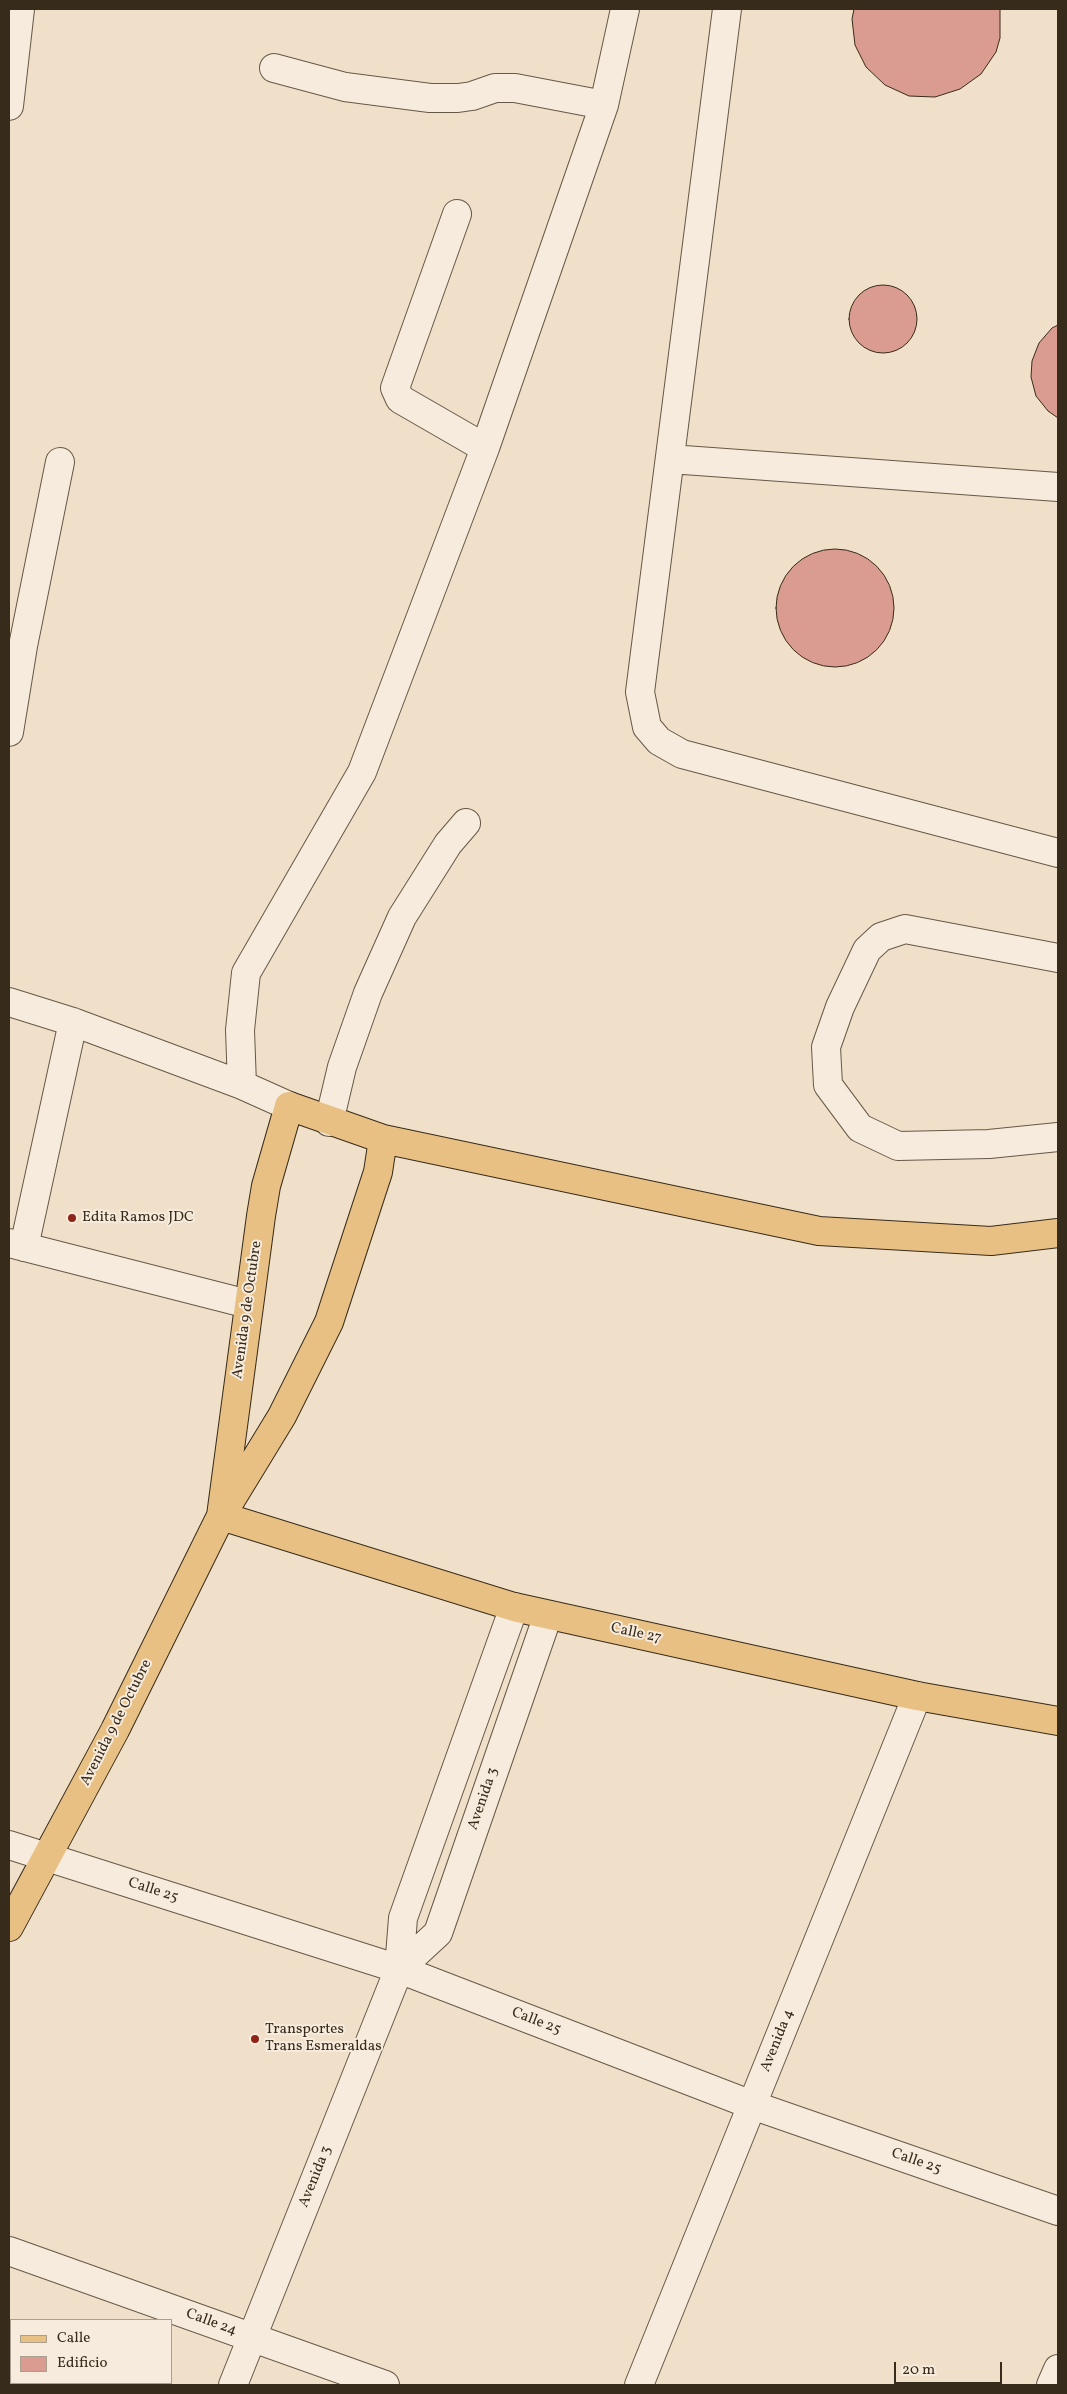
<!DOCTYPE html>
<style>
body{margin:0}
#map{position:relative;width:1067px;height:2394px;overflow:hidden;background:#f1e0c9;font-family:Vollkorn,serif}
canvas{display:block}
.frame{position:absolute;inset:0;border:10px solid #372b1b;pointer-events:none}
.legend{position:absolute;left:10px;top:2319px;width:162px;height:65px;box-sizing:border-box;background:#f6ebdc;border:1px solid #aa9e8f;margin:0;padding:6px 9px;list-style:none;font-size:15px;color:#372b1b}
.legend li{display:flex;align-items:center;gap:10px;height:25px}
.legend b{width:25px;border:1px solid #aa9e8f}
.scale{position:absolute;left:894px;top:2362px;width:108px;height:22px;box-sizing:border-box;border:2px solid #372b1b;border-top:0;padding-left:6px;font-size:15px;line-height:18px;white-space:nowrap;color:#372b1b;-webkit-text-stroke:4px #f6ebdc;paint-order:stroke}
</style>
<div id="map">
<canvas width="1067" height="2394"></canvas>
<div class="frame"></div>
<ul class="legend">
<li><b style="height:6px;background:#e8c084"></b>Calle</li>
<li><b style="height:14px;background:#da9c91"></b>Edificio</li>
</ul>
<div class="scale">20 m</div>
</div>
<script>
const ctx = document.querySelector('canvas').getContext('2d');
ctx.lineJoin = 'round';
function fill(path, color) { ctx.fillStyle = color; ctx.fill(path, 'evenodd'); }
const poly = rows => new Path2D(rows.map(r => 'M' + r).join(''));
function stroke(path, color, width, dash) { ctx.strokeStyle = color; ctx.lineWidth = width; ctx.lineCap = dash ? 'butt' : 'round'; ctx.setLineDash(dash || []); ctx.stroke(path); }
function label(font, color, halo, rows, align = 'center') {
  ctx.font = font + ' Vollkorn,serif'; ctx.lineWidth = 4; ctx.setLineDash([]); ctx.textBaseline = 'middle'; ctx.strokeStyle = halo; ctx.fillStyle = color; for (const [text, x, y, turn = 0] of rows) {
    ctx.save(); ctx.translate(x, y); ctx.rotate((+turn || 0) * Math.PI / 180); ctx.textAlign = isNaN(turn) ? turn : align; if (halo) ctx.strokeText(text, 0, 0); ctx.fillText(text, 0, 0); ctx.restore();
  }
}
const building = poly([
 [854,9,1000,9,1000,38,996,52,981,74,960,89,935,97,909,96,885,85,866,67,855,45,852,19,854,9],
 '849 319a34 34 0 1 1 68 0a34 34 0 1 1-68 0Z',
 [1058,325,1058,418,1048,411,1036,396,1031,377,1032,361,1039,343,1052,328,1058,325],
 '776 608a59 59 0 1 1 118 0a59 59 0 1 1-118 0Z'
]);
const minor = poly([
 [727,9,640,692,647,727,659,741,682,754,1058,853],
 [274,68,345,87,430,98,458,98,472,96,495,88,515,88,604,105],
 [9,106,20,9],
 [457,214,395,388,400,399,485,448],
 [670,459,1058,487],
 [9,732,23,646,60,462],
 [1058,958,905,929,881,937,867,950,840,1007,826,1047,828,1085,860,1128,898,1146,989,1144,1058,1137],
 [9,1002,73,1022,242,1085,289,1106],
 [242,1085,240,1030,246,973,362,772,485,448,604,105,625,9],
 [329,1122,342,1067,368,993,402,917,448,844,466,823],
 [9,1243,248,1304],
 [24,1247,73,1022],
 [9,1845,399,1969,752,2105,1058,2211],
 [399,1969,438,1933,548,1615],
 [9,2251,385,2385],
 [233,2385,399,1969,403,1918,514,1607],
 [639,2385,917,1696],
 [1051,2385,1058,2369]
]);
const major = poly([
 [221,1516,261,1216,266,1186,289,1106,383,1139,819,1231,991,1241,1058,1233],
 [221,1516,514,1607,917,1696,1058,1721],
 [9,1927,115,1730,221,1516,282,1416,329,1322,378,1172,383,1139]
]);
const markers = [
 [72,1218,5,"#8f2418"],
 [255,2039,5,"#8f2418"]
];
const poiNames = [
 ["Edita Ramos JDC",82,1218],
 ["Transportes",265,2030],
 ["Trans Esmeraldas",265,2047]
];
const streetNames = [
 ["Avenida 9 de Octubre",248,1310,-82],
 ["Calle 27",636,1634,12],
 ["Avenida 9 de Octubre",117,1723,-63],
 ["Avenida 3",484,1799,-71],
 ["Calle 25",153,1891,18],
 ["Calle 25",536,2022,21],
 ["Avenida 4",778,2041,-68],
 ["Calle 25",916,2162,19],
 ["Avenida 3",316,2177,-68],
 ["Calle 24",211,2323,20]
];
fill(building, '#da9c91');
stroke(building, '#372b1b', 1);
stroke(minor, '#665846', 30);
stroke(major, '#372b1b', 30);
stroke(minor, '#f6ebdc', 28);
stroke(major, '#e8c084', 28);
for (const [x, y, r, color] of markers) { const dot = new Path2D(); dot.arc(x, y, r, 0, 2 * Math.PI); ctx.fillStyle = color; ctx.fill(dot); stroke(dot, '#f6ebdc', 2); }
label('15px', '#372b1b', '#f6ebdc', poiNames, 'left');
label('15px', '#372b1b', '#f6ebdc', streetNames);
</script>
